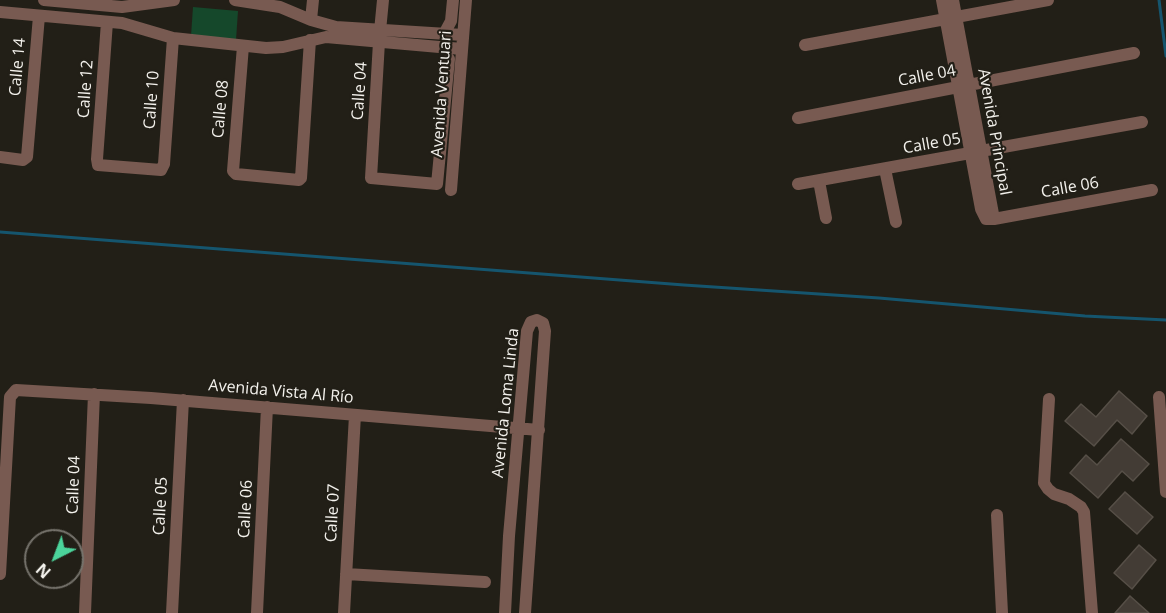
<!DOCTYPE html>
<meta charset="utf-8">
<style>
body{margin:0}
#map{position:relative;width:1166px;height:613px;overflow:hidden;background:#221f17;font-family:"Open Sans",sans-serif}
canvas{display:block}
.north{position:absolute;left:24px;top:529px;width:60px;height:60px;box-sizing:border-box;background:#221f17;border:2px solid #76736c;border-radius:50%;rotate:222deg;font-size:16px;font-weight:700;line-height:24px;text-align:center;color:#f3f1ec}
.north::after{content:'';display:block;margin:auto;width:21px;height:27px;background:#4bd49b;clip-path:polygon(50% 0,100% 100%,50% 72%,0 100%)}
</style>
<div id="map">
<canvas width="1166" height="613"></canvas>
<div class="north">N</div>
</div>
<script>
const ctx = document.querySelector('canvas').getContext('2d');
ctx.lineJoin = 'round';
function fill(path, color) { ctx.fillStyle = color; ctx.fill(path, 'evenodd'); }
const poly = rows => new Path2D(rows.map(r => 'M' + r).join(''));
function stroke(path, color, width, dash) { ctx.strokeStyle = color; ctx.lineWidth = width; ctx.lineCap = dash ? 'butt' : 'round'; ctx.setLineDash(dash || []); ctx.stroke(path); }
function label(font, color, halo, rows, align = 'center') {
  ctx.font = font + ' "Open Sans",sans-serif'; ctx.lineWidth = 4.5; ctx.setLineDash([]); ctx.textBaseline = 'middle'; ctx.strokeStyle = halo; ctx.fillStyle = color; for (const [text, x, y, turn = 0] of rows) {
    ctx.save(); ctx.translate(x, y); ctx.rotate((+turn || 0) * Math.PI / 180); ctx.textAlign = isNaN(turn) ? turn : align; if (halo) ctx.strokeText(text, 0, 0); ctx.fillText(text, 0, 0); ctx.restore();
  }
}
const green = poly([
 [193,7,238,11,236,40,191,36]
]);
const stream = poly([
 [1159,0,1166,56],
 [0,232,684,285,879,298,1085,316,1166,320]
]);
const building = poly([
 [1119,391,1147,416,1132,434,1117,420,1094,446,1065,421,1081,404,1096,417,1119,391],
 [1121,439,1149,464,1133,481,1122,471,1098,498,1070,473,1086,455,1097,465,1121,439],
 [1125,492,1153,517,1137,534,1109,509,1125,492],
 [1139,545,1156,560,1132,589,1114,573,1139,545],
 [1130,596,1149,613,1115,613,1130,596]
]);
const minor = poly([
 [44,0,122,7,174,0],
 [235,0,280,7,311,20,336,27,463,35],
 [942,0,981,209,986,219,994,219,1152,190],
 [953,0,994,219],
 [0,12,122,23,173,38,266,48,283,47,326,37,462,49],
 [311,20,313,0],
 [107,22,97,159,98,165,161,170,164,164,173,38],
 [380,31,383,0],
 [444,34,451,21,453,0],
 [379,42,371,178,437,184,449,59],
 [805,45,1048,0],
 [243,46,233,171,236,174,299,180,301,178,310,40],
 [798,118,1134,53],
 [0,157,23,160,27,157,39,16],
 [885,169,896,222],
 [819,181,826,218],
 [798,184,1142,122],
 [451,190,466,0],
 [1159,397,1166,492],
 [1049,399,1044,483,1048,489,1054,494,1069,499,1081,507,1084,512,1092,613],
 [997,515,1002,613],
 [0,574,10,397,16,390,151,398,539,430],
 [346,574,485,582],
 [85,613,94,394],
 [172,613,183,400],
 [257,613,267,407],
 [344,613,355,415],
 [505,613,509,536,527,331,531,322,537,320,543,323,545,331,525,613]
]);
const streetNames = [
 ["Calle 14",18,67,-85],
 ["Calle 04",927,76,-11],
 ["Calle 12",86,89,-86],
 ["Calle 04",360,91,-86],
 ["Avenida Ventuari",442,94,-86],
 ["Calle 10",152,100,-86],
 ["Calle 08",221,109,-85],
 ["Avenida Principal",994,132,80],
 ["Calle 05",932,144,-10],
 ["Calle 06",1070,188,-10],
 ["Avenida Vista Al Río",281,392,5],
 ["Avenida Loma Linda",506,403,-84],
 ["Calle 04",74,485,-88],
 ["Calle 05",161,506,-87],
 ["Calle 06",246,509,-87],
 ["Calle 07",333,513,-87]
];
fill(green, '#15482b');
stroke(stream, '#15556e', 3);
fill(building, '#433c35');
stroke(building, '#564f47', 1.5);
stroke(minor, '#785a51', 12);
label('16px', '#f3f1ec', '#221f17', streetNames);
</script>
